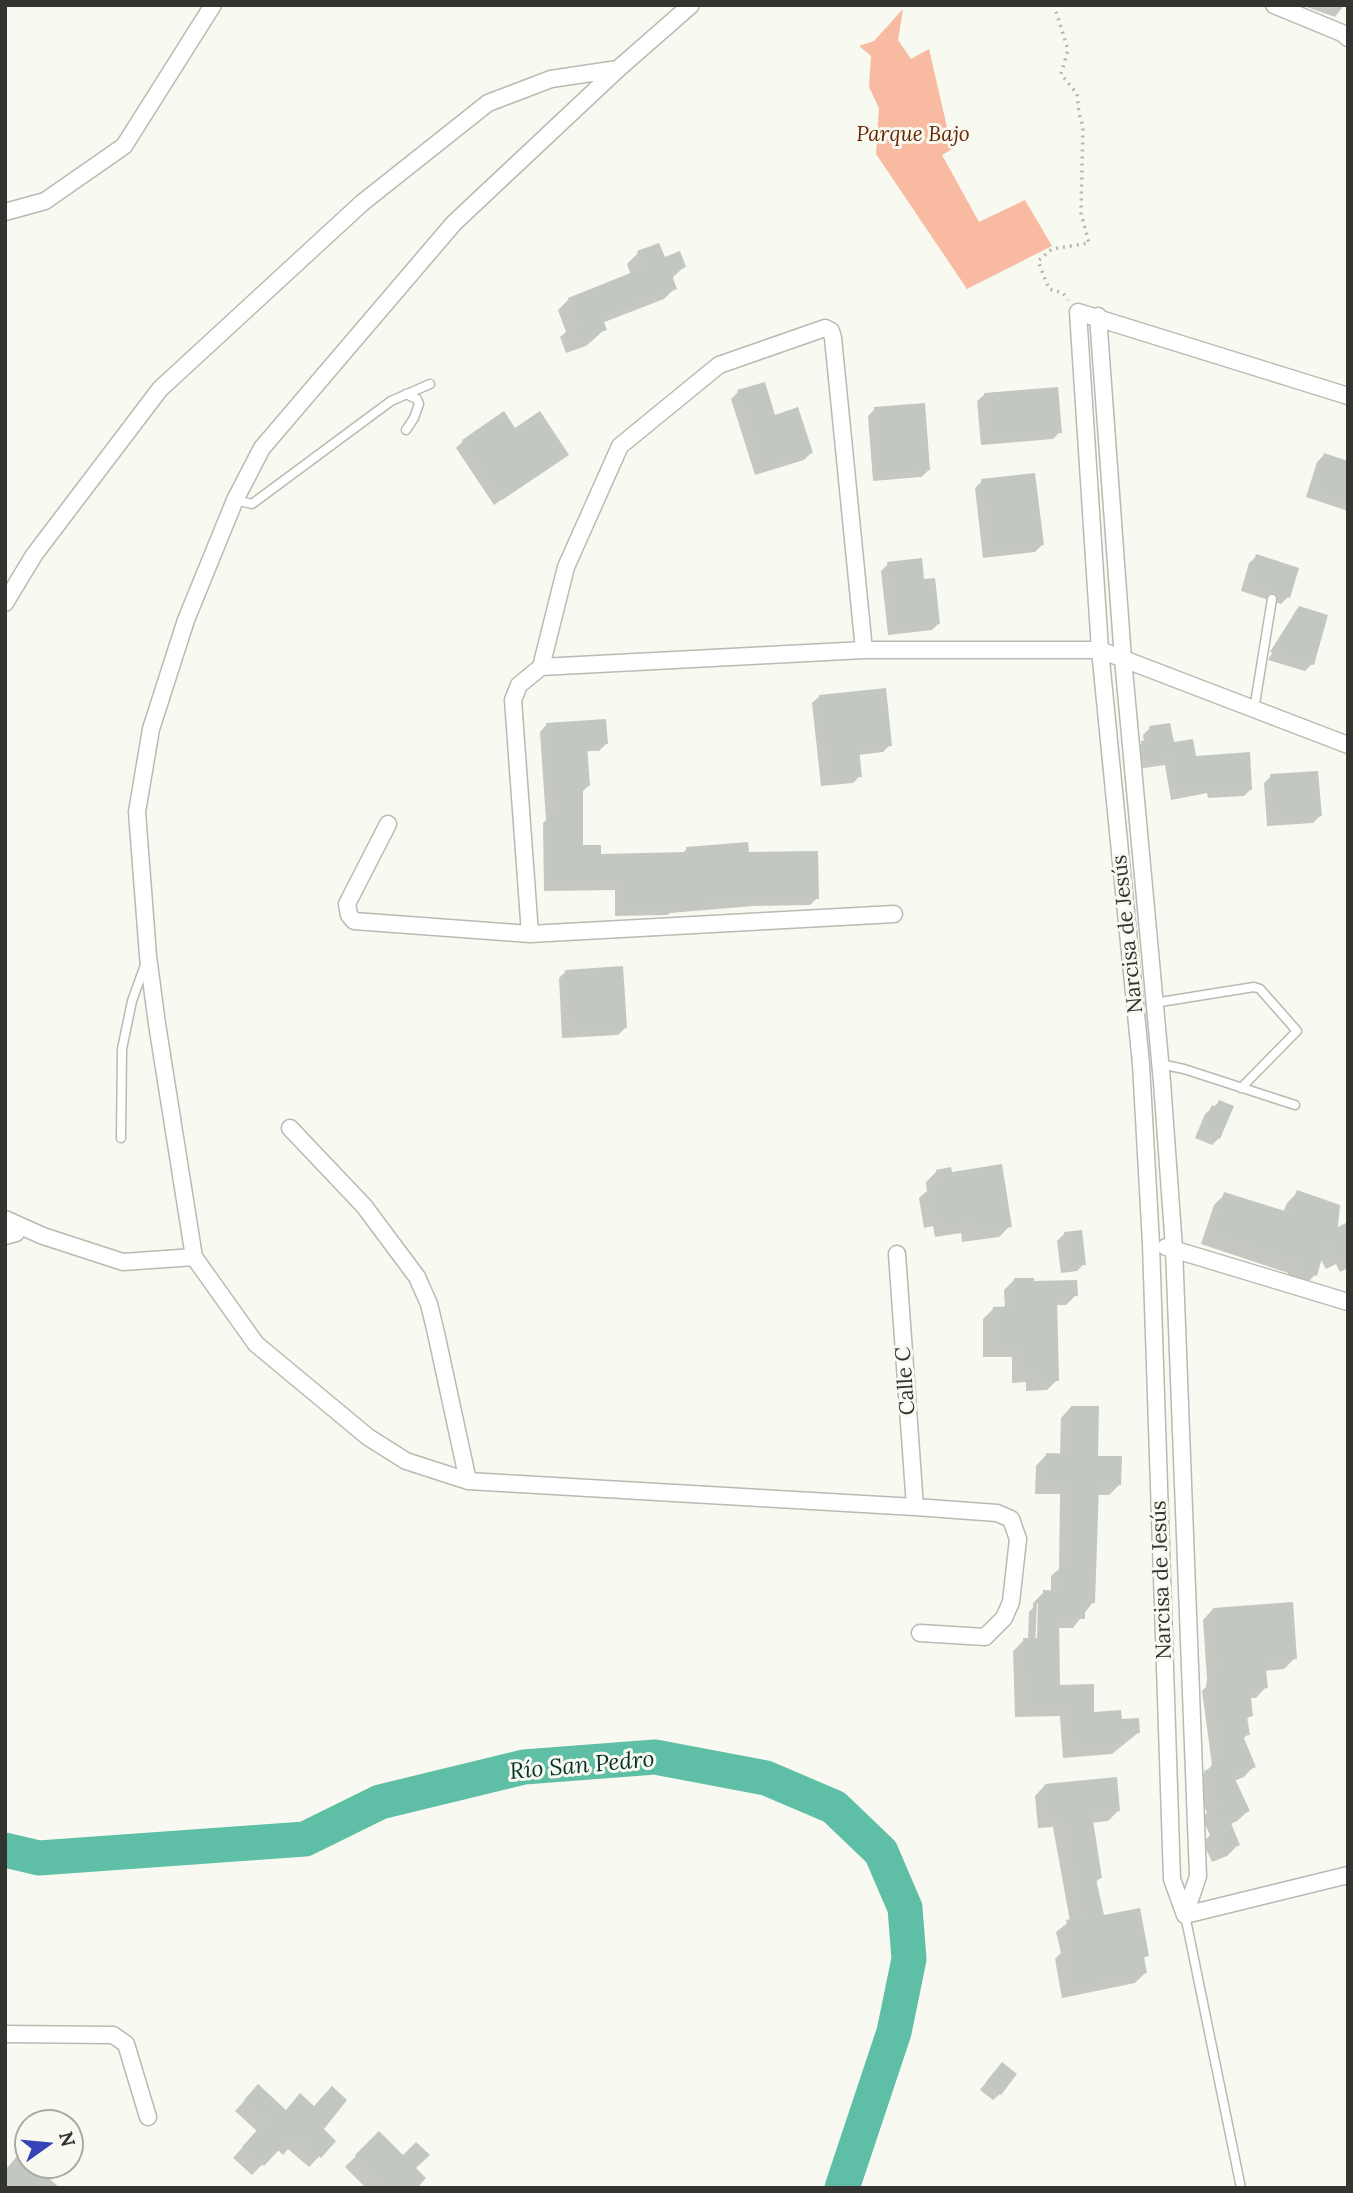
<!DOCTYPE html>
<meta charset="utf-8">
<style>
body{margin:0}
#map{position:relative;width:1353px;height:2193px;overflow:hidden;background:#f8f9f1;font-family:Lora,serif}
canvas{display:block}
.frame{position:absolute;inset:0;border:7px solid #333330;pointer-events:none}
.north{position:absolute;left:14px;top:2109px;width:70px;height:70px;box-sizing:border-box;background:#f8f9f1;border:2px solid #a9aaa4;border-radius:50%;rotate:75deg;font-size:19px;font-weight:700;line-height:28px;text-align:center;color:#333330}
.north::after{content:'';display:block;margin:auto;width:24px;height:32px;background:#3744b7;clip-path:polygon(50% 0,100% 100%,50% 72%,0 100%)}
</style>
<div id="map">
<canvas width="1353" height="2193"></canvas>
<div class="frame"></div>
<div class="north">N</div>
</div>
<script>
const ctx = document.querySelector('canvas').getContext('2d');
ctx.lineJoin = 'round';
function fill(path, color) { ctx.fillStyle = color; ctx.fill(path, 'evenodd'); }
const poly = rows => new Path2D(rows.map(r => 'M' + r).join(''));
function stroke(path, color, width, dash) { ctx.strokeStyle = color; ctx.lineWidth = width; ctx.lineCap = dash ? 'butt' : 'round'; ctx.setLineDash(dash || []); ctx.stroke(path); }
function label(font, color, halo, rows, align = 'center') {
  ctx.font = font + ' Lora,serif'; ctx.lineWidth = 6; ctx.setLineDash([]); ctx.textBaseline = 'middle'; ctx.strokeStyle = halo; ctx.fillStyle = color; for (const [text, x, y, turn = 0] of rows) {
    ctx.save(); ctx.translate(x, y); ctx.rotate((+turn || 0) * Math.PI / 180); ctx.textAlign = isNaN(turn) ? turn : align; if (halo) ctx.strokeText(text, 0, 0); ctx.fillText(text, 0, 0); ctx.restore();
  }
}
const green = poly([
 [903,9,898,40,911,59,929,49,952,149,942,155,979,222,1025,200,1052,246,967,289,876,154,879,108,869,87,871,56,859,46,874,41]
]);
const shadow = poly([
 [1301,5,1344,5,1335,17],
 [638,253,684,267,671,279,675,288,664,299,602,323,605,329,593,340,586,346,566,353,560,337,566,332,558,310,569,299,631,275,627,264],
 [738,392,774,417,811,453,804,460,755,475,731,399],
 [985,394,1060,432,1053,439,981,445,977,401],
 [875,409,929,470,921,477,873,481,868,416],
 [515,430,567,454,494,505,456,448,463,441],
 [1324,455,1348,463,1348,511,1306,497,1317,462],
 [982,481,1042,545,1035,552,983,558,975,488],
 [1257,556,1288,597,1281,604,1241,591,1249,563],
 [888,564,922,581,939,623,932,630,888,635,881,571],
 [1299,608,1312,664,1305,671,1268,660,1296,613,1294,613],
 [820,696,890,745,883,752,858,755,860,776,853,783,821,786,812,703],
 [547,724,606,744,599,751,586,751,588,786,581,793,582,847,599,855,681,854,687,849,747,854,817,898,810,905,753,906,670,913,667,915,615,916,615,890,544,891,543,823,546,820,540,732],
 [1150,728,1172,744,1251,789,1244,796,1208,798,1207,793,1171,800,1165,765,1137,769,1135,749,1144,742,1143,735],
 [1271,776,1320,816,1313,823,1267,826,1264,783],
 [566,971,625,1028,618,1035,562,1038,559,978],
 [1219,1102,1219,1138,1212,1145,1195,1138,1205,1114],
 [937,1171,950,1174,1010,1226,999,1237,962,1242,961,1233,935,1237,933,1226,924,1228,919,1198,927,1191,926,1182],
 [1298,1192,1336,1230,1348,1224,1348,1268,1340,1272,1336,1264,1326,1269,1320,1258,1315,1275,1304,1286,1287,1280,1288,1273,1201,1244,1214,1205,1225,1194,1283,1213,1287,1203],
 [1064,1234,1084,1264,1077,1271,1061,1273,1057,1241],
 [1014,1280,1076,1295,1066,1305,1055,1305,1057,1380,1047,1390,1026,1391,1026,1382,1012,1383,1012,1357,983,1357,983,1319,993,1309,1005,1308,1004,1290],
 [1071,1407,1096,1457,1119,1485,1109,1495,1097,1495,1093,1602,1073,1628,1057,1628,1058,1687,1093,1714,1121,1721,1138,1733,1112,1754,1063,1758,1060,1716,1015,1717,1013,1651,1024,1640,1028,1640,1029,1612,1033,1608,1033,1603,1044,1592,1051,1592,1051,1576,1059,1569,1060,1494,1035,1494,1036,1466,1046,1455,1060,1455,1061,1418],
 [1040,1600,1039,1647,1035,1647,1037,1604],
 [1213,1609,1295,1658,1284,1669,1264,1671,1266,1687,1256,1698,1249,1698,1251,1715,1246,1720,1248,1734,1242,1740,1254,1766,1244,1777,1234,1781,1248,1811,1237,1821,1229,1825,1238,1845,1227,1856,1212,1862,1203,1842,1210,1835,1202,1818,1207,1813,1195,1783,1212,1765,1202,1691,1206,1687,1207,1679,1203,1620],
 [1045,1785,1118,1811,1108,1821,1091,1823,1101,1877,1095,1883,1102,1917,1147,1955,1142,1960,1145,1973,1135,1983,1062,1998,1055,1959,1061,1953,1056,1932,1070,1921,1053,1827,1038,1828,1035,1796],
 [995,2071,1000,2094,993,2100,980,2090],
 [248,2097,321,2130,334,2141,309,2167,288,2149,283,2155,277,2149,252,2175,233,2158,257,2131,235,2111],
 [379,2133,414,2168,414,2188,366,2188,345,2167]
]);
const river = poly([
 [5,1850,39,1858,305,1839,380,1802,524,1767,655,1757,766,1778,834,1807,881,1852,905,1908,909,1959,894,2032,842,2188]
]);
const building = poly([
 [659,243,665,257,680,251,686,267,671,273,677,289,602,317,607,330,598,333,599,335,578,343,570,325,577,322,568,298,643,268,637,251],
 [765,382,775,415,798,407,813,453,762,469,737,390],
 [1058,387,1062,433,988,439,984,393],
 [925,403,930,470,879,475,874,407],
 [504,411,515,428,540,411,569,455,502,500,462,440],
 [1324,453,1348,461,1348,502,1312,490],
 [1035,473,1044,545,990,551,981,479],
 [1256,554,1299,568,1290,598,1247,584],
 [922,558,924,579,935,578,940,624,894,629,887,562],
 [1299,606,1328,615,1314,665,1270,652],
 [886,688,892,746,859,749,862,777,828,780,819,695],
 [606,719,608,744,587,745,590,786,583,787,583,845,601,845,601,854,686,852,686,847,748,842,749,852,818,851,819,899,762,900,676,906,676,909,622,909,621,883,551,884,550,814,553,814,546,723],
 [1170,723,1174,742,1193,739,1196,756,1250,752,1252,790,1214,792,1214,787,1177,793,1171,758,1144,763,1143,757,1141,741,1151,739,1149,726],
 [1318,771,1322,816,1273,820,1270,774],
 [623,966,627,1028,569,1032,565,970],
 [1219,1100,1234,1106,1220,1139,1201,1131,1212,1105,1216,1107],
 [1002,1164,1012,1227,973,1232,971,1223,945,1227,943,1216,934,1218,929,1186,938,1184,936,1170,951,1167,952,1172],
 [1297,1190,1340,1205,1338,1227,1348,1222,1348,1254,1337,1260,1327,1240,1317,1276,1297,1269,1298,1262,1211,1233,1224,1192,1288,1212],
 [1082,1230,1086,1265,1068,1266,1064,1232],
 [1014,1278,1034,1278,1034,1281,1077,1280,1078,1296,1057,1296,1059,1381,1035,1381,1035,1373,1022,1373,1021,1348,992,1348,993,1307,1015,1306],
 [1071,1406,1099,1406,1098,1456,1122,1456,1121,1485,1099,1485,1095,1603,1085,1603,1085,1619,1059,1618,1060,1685,1094,1684,1094,1712,1121,1710,1122,1719,1139,1718,1140,1733,1124,1735,1125,1744,1073,1748,1070,1706,1025,1707,1023,1638,1037,1638,1038,1600,1043,1600,1043,1590,1061,1591,1061,1564,1069,1564,1070,1484,1045,1484,1046,1453,1070,1454],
 [1293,1602,1297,1659,1265,1661,1268,1688,1250,1690,1253,1716,1247,1717,1250,1735,1243,1736,1256,1767,1234,1777,1250,1811,1220,1825,1212,1806,1218,1803,1204,1771,1213,1767,1211,1763,1223,1758,1212,1694,1212,1678,1216,1678,1215,1669,1217,1668,1213,1608],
 [1117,1777,1120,1811,1092,1814,1102,1878,1096,1879,1104,1915,1140,1908,1149,1956,1144,1957,1147,1973,1073,1988,1064,1947,1072,1946,1066,1920,1081,1917,1063,1817,1048,1819,1045,1784],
 [1230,1821,1240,1845,1223,1853,1213,1829],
 [1002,2062,1017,2074,1001,2095,986,2082],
 [258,2084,286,2110,300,2093,314,2106,332,2086,347,2100,324,2129,336,2141,321,2158,300,2139,294,2145,288,2140,264,2166,242,2147,266,2120,244,2100],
 [379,2131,403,2155,416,2142,430,2155,416,2168,426,2178,417,2188,388,2188,355,2155],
 [20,2153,28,2160,28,2165,34,2165,60,2188,5,2188,5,2170]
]);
const path = poly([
 [1054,5,1068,50,1061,74,1077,94,1079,114,1083,126,1081,213,1089,243,1052,249,1038,261,1049,289,1063,293,1068,300]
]);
const lane = poly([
 [406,394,417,399,419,404,414,418,406,430],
 [235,500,252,504,391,401,430,384],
 [1254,710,1272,599],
 [1154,1003,1254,987,1260,989,1297,1031,1241,1088],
 [1160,1064,1184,1069,1295,1105],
 [121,1138,122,1049,132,1001,146,962],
 [1185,1915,1241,2188]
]);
const street = poly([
 [691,5,618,69,454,223,262,448,235,500,186,620,151,729,137,812,148,956,157,1024,194,1257,256,1344,368,1437,406,1461,468,1481,915,1507,997,1513,1011,1519,1018,1539,1011,1602,1004,1618,985,1637,920,1633],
 [1274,5,1342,33,1348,38],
 [5,212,45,201,124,146,213,5],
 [1098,316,1123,659,1162,1082,1174,1248,1198,1876,1185,1915],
 [5,603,34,555,160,389,362,203,488,103,551,79,618,69],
 [541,667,566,567,620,446,719,365,825,328,831,331,833,338,864,650],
 [388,824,347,904,349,915,354,921,530,934],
 [894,914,530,934,513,700,519,685,541,667,864,650,1100,650,1348,745],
 [290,1128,364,1206,417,1277,429,1304,436,1333,468,1481],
 [5,1219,43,1236,123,1262,194,1257],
 [5,1236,16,1233],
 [1166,1247,1348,1302],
 [897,1254,915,1507],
 [1185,1915,1172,1879,1151,1244,1141,1064,1100,650,1078,312,1348,396],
 [1185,1915,1348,1875],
 [5,2034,113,2035,126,2044,148,2117]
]);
const parkNames = [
 ["Parque Bajo",913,135]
];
const streetNames = [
 ["Narcisa de Jesús",1128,934,-96],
 ["Calle C",906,1381,-94],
 ["Narcisa de Jesús",1162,1580,-92]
];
const waterNames = [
 ["Río San Pedro",582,1766,-5]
];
fill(green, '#f8bba2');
fill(shadow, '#0003');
stroke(river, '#5fbfa6', 35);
fill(building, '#c2c7c1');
stroke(lane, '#b9bab2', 11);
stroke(street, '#b9bab2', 19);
stroke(path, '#b6b7b1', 3.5, [2, 5]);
stroke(lane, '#fff', 8);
stroke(street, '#fff', 16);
label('italic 21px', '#692705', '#f8f9f1', parkNames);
label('21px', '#333330', '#f8f9f1', streetNames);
label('italic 23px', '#043329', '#f8f9f1', waterNames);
</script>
